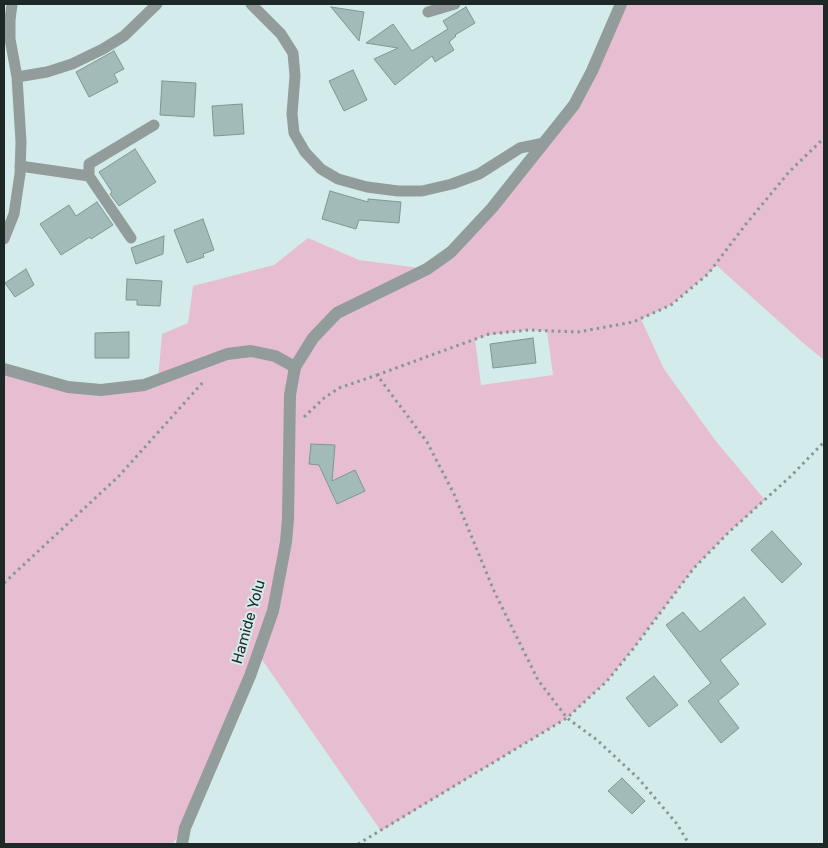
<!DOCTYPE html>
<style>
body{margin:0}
#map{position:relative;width:828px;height:848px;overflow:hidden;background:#d3eceb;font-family:Rubik,sans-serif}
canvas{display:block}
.frame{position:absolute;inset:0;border:5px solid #1e2827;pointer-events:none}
</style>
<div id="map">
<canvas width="828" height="848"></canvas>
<div class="frame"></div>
</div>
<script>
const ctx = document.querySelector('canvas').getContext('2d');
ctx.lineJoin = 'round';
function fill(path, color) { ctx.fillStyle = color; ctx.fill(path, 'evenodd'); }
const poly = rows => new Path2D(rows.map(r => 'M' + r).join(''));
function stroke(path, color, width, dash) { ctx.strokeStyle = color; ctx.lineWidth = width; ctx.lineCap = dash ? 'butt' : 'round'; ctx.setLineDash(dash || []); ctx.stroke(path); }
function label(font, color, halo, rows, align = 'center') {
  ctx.font = font + ' Rubik,sans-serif'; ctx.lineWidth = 4; ctx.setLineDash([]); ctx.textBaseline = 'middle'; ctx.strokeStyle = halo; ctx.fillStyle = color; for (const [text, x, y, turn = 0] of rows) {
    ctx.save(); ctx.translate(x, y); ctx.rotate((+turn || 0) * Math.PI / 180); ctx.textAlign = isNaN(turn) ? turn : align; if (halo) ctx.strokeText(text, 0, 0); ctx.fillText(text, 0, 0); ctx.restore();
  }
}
const green = poly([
 [621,4,824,4,824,360,802,342,716,265,708,274,671,305,641,319,664,369,715,440,765,500,729,532,694,568,633,649,607,681,567,718,381,831,258,654,185,828,172,844,4,844,4,369,68,387,158,380,162,334,188,323,193,286,274,265,308,238,359,260,427,269,451,252,574,105],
 [528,330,547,331,553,375,481,385,475,339,489,335]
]);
const building = poly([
 [331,7,364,12,359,41,331,7],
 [466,7,475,23,455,35,456,36,449,42,454,50,435,62,432,56,395,85,374,59,398,48,366,43,393,24,412,51,448,29,443,21,466,7],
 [114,51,124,69,114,74,118,82,89,97,76,72,114,51],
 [353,70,367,100,344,111,329,81,353,70],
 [162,81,196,83,194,117,160,115,162,81],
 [242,104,244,134,214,136,212,106,242,104],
 [135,149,156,182,119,206,110,194,112,192,99,172,135,149],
 [330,191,368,202,368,199,401,202,399,223,359,220,356,229,322,219,330,191],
 [97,202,113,225,91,239,90,237,61,255,40,224,69,205,76,216,97,202],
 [203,219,214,250,203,254,204,257,187,263,174,230,203,219],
 [164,236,163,254,136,264,131,248,164,236],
 [26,269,34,285,15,297,5,283,26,269],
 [127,279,162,281,160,306,137,305,137,300,126,300,127,279],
 [129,332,129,358,95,358,95,333,129,332],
 [533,338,536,363,493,368,490,344,533,338],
 [311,444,335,445,332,481,355,470,365,491,337,504,319,465,309,464,311,444],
 [772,531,802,564,782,583,751,550,772,531],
 [744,597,766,624,720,660,739,684,718,701,739,728,721,743,688,701,711,683,666,625,683,612,700,632,744,597],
 [654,676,678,705,649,727,626,698,654,676],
 [622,778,645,801,632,814,608,791,622,778]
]);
const path = poly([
 [377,375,489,334,529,330,578,332,633,322,671,305,708,274,746,224,789,172,824,138],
 [304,417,324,398,339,388,377,375,427,442,454,494,494,591,538,680,567,718,597,740,638,778,677,824,689,844],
 [4,583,119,476,204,381],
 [358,844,567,718,607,681,633,649,694,568,729,532,791,476,824,442]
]);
const service = poly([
 [251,4,281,34,293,53,295,76,292,114,294,133,305,152,321,169,338,179,367,187,398,191,422,191,452,184,479,174,520,148,544,143],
 [428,12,455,4],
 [17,77,47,72,72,64,103,49,124,36,157,4],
 [20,166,89,176],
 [131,238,89,176,89,164,154,125],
 [4,239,14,214,20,174,21,142,17,77,10,39,10,20,12,4]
]);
const minor = poly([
 [4,369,68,387,101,390,144,385,227,354,251,351,275,356,295,367,313,338,337,313,427,269,451,252,492,208,574,105,592,71,621,4]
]);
const tertiary = poly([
 [182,844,185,828,250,676,273,611,286,542,288,519,290,395,295,367]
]);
const streetNames = [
 ["Hamide Yolu",249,622,-74]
];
fill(green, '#e7bdd2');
fill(building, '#a2bbb9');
stroke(building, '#7e9694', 1);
stroke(path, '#859796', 3, [2.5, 4]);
stroke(service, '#919c9b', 11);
stroke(minor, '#919c9b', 12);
stroke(tertiary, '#919c9b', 12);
label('15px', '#1e2827', '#d3eceb', streetNames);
</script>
